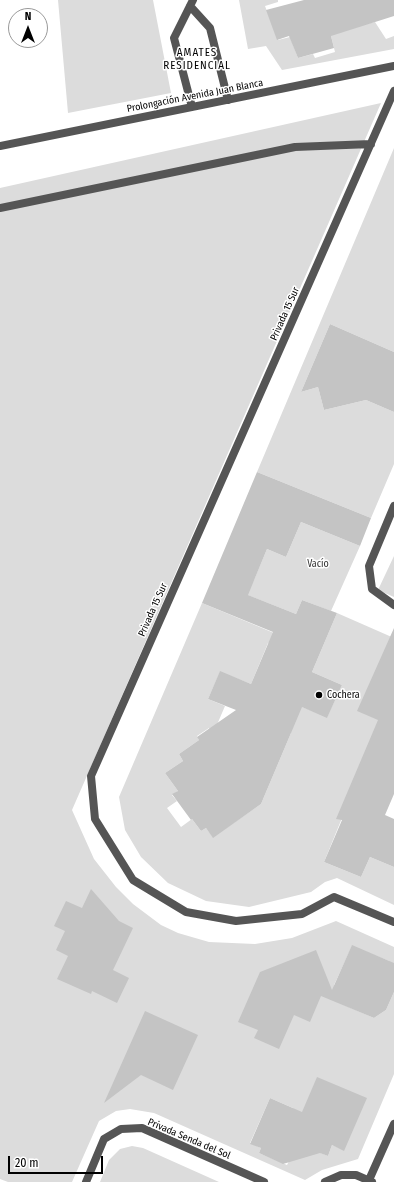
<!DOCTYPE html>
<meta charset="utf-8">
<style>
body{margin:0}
#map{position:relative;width:394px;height:1182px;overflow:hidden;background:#fff;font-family:"Fira Sans Condensed",sans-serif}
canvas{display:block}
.north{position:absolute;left:8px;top:8px;width:40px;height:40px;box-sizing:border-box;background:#fff;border:1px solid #999;border-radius:50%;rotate:0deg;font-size:11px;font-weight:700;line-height:16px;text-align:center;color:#000}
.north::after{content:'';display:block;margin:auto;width:14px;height:18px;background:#000;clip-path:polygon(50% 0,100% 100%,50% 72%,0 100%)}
.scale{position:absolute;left:8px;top:1156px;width:95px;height:18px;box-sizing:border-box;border:2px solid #000;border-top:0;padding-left:5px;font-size:12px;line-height:14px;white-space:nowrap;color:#000;-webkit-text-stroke:3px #fff;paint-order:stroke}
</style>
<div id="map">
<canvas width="394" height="1182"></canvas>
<div class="north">N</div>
<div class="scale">20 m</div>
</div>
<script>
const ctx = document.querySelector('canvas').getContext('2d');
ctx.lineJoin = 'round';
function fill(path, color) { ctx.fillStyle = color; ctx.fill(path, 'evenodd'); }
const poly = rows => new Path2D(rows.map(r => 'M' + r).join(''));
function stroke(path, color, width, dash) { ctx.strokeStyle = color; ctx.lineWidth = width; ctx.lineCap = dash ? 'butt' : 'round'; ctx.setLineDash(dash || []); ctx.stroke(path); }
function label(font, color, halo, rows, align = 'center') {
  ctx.font = font + ' "Fira Sans Condensed",sans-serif'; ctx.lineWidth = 3; ctx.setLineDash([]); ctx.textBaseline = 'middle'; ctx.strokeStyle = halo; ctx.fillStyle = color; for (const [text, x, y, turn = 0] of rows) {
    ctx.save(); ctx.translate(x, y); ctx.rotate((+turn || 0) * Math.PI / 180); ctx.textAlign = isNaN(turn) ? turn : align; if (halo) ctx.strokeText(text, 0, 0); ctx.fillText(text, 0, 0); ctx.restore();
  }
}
const green = poly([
 [58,0,153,0,171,93,68,113],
 [239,0,278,0,278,2,265,6,278,40,290,37,298,58,313,54,315,58,335,52,330,32,375,22,386,39,394,36,394,49,282,70,266,46,248,49],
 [381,103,72,810,94,859,116,887,133,904,161,925,178,933,209,942,255,944,292,938,336,921,394,947,394,967,389,961,352,946,334,985,344,1005,374,1018,386,1010,394,992,394,1074,358,1159,322,1170,305,1180,154,1113,130,1109,116,1111,99,1121,72,1182,8,1182,0,1179,0,188],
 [270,1098,293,1108,299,1119,344,1150,332,1145,328,1156,314,1150,293,1153,287,1165,259,1153,261,1148,250,1143],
 [394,148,394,352,330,324,301,392,318,387,324,410,366,400,394,412,394,464,371,518,257,472],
 [301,522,360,546,331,611,302,600,296,614,245,594,254,580,267,549,286,557],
 [394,556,394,597,378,590],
 [202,603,286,638,268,643,251,684,220,672,208,699,225,706,213,734,209,728,197,736,199,740,179,754,183,761,165,773,178,791,172,795,177,801,167,808,181,827,192,819,201,831,206,828,213,837,261,804,291,733,266,692,327,717,342,685,312,672,337,613,394,638,394,747,342,818,324,862,361,877,370,857,394,867,394,905,337,878,325,882,311,892,249,907,206,901,168,883,141,857,125,830,119,797],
 [132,1146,143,1148,219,1182,100,1182,109,1160,120,1149]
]);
const building = poly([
 [304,0,394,0,394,16,331,36,334,48,298,58,289,36,277,40,266,10],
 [330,324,394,352,394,412,366,400,324,410,318,387,301,392],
 [257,472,371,518,360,546,301,522,286,557,267,549,248,595,296,614,302,600,337,613,312,672,342,685,327,718,302,707,261,804,213,838,206,828,201,831,192,819,191,820,172,794,178,791,165,773,183,761,179,754,199,740,197,737,236,710,208,699,220,671,251,684,273,632,202,603],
 [394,628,394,794,385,815,394,819,394,867,370,857,361,877,324,862,342,820,336,819,378,720,357,711],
 [91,889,119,921,133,928,113,970,129,978,117,1003,92,991,91,994,57,979,68,956,56,950,65,931,54,926,66,901,82,908],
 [352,945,394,963,394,992,386,1010,374,1018,321,996,310,1022,294,1015,279,1049,254,1038,258,1030,238,1022,260,972,316,950,332,990],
 [145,1011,198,1035,173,1090,141,1075,104,1103],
 [317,1077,367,1098,344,1151,332,1145,328,1156,320,1153,283,1164,259,1153,261,1148,250,1144,270,1098,302,1112]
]);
const minor = poly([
 [190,6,210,28,228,100],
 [394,91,91,776,95,819,133,880,186,912,236,921,302,914,334,897,394,922],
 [192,107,174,38,193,0],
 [0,146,394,66],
 [0,208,295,147,371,144],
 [394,506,369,566,372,589,394,605],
 [369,1180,394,1124],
 [86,1182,104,1139,121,1129,142,1128,264,1182],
 [325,1182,341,1175,356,1175,372,1182]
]);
const markers = [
 [319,695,4,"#000"]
];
const streetNames = [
 ["Prolongación Avenida Juan Blanca",195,96,-11],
 ["Privada 15 Sur",285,314,-66],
 ["Privada 15 Sur",153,610,-66],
 ["Privada Senda del Sol",189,1139,23]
];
const parkNames = [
 ["Vacío",318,564]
];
const poiNames = [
 ["Cochera",327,695]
];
const neighbourhoodNames = [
 ["AMATES",197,53],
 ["RESIDENCIAL",197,66]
];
fill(green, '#dcdcdc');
fill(building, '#c4c4c4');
stroke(minor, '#555', 8);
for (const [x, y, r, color] of markers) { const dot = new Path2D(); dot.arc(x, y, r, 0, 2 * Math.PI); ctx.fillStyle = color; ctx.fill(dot); stroke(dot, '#fff', 1.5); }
label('10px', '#000', '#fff', streetNames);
label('10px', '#333', '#fff', parkNames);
label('10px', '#000', '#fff', poiNames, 'left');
ctx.letterSpacing = '1px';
label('11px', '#000', '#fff', neighbourhoodNames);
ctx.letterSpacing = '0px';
</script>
